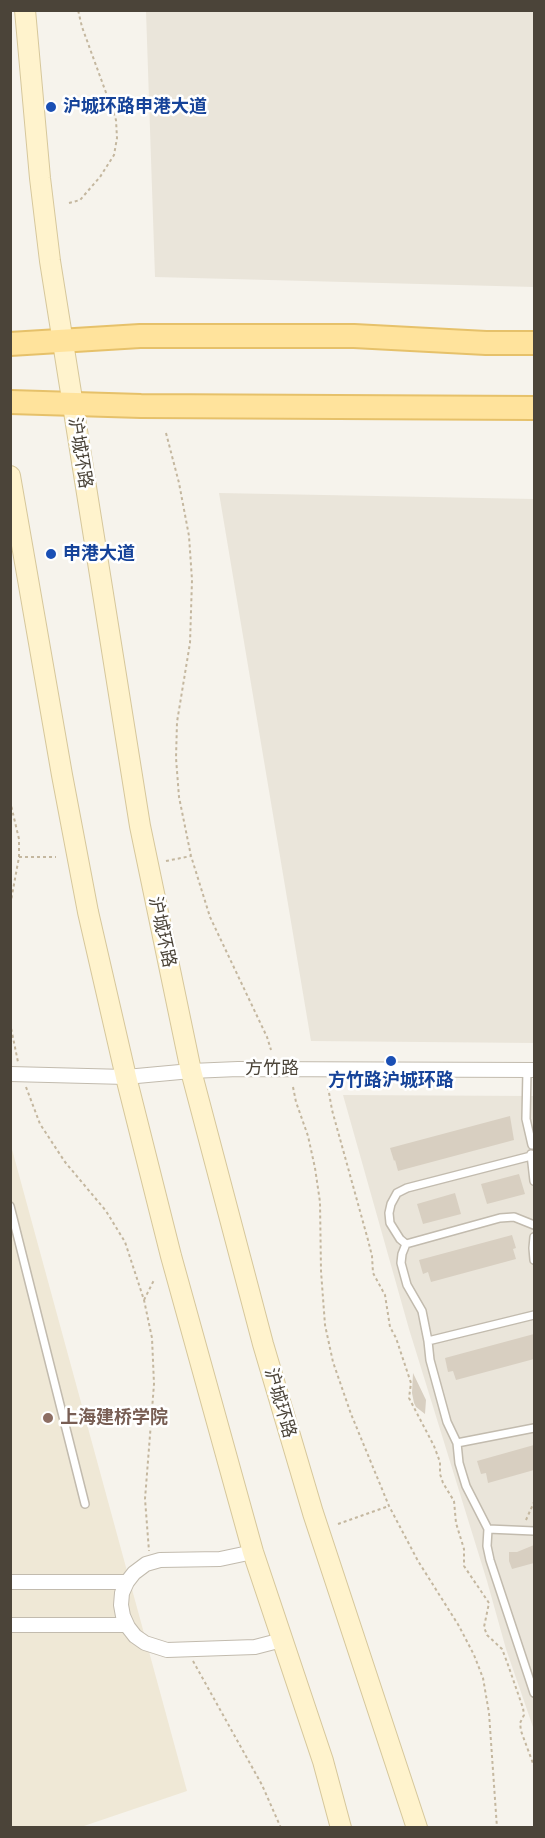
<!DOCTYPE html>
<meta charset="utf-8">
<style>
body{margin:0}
#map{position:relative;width:545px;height:1838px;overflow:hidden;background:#f6f3ec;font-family:Raleway,sans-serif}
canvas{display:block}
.frame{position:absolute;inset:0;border:12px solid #4b4439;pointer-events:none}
</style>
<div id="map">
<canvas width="545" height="1838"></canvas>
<div class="frame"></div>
</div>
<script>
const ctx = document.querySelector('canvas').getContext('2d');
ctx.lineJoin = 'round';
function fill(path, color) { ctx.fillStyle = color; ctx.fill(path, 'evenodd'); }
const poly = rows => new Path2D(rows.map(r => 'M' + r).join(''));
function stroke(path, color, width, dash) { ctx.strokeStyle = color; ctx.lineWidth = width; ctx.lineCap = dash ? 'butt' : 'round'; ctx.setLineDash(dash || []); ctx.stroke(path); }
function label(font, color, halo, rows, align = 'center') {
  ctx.font = font + ' Raleway,"Noto Sans SC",sans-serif'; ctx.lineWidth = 5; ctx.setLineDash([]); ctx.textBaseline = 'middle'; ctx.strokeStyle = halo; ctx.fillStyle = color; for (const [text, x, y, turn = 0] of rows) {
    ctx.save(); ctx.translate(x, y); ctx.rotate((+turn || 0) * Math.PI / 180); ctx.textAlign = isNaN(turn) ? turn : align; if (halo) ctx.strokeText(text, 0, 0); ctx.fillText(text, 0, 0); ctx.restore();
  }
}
const residential = poly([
 [146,11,534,11,534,287,155,277],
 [219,493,534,499,534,1043,311,1041],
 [343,1095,534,1096,534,1730,506,1649,487,1581,409,1329]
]);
const education = poly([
 [10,1142,187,1791,81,1827,11,1827]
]);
const building = poly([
 [510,1116,514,1140,398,1171,395,1160,394,1161,390,1148],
 [519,1174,525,1194,487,1204,481,1184],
 [455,1193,461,1214,423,1224,417,1204],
 [512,1235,516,1248,513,1249,516,1259,431,1282,428,1272,423,1274,419,1260],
 [534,1334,534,1359,456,1380,453,1371,448,1372,445,1358],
 [413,1373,426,1400,425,1414,416,1407,414,1403,412,1393],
 [534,1445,534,1470,488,1483,486,1473,481,1474,477,1461],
 [534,1545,534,1563,512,1569,509,1561,509,1552,517,1552]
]);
const path = poly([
 [69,203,80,200,100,177,114,155,117,138,116,120,82,27,78,10],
 [166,433,179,483,189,536,192,580,190,643,177,722,176,758,179,797,191,856,210,917,267,1037,271,1050],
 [10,801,19,839,19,857,10,906],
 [19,857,56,857],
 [166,861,191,856],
 [10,1023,18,1062],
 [26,1087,40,1124,65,1162,106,1211,125,1242,144,1300,152,1338,154,1384,145,1499,149,1551],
 [293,1087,296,1102,308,1136,315,1168,320,1202,321,1271,325,1325,333,1362,351,1414,389,1506,418,1561,459,1626,474,1655,483,1678,489,1713,497,1828],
 [328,1087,332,1110,368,1240,372,1256,373,1273,385,1295,390,1327,396,1338,411,1383,409,1398,434,1446,440,1462,440,1474,443,1483,454,1501,456,1523,464,1549,464,1566,489,1603,484,1627,487,1635,502,1649,507,1662,523,1708,524,1715,520,1723,521,1731,534,1766],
 [144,1300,154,1280],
 [526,1520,534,1502],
 [338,1524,389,1506],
 [193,1661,262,1785,281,1828]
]);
const lane = poly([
 [527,1070,526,1119,532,1145],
 [531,1154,534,1181],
 [10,1206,85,1504],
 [534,1225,514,1217,500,1218,406,1244,402,1254,401,1263,407,1285,422,1311,428,1341,430,1360,447,1422,457,1443,459,1463,466,1486,488,1529,487,1546,490,1560,534,1693],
 [534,1237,533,1248,534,1260],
 [406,1244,400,1239,390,1223,389,1213,391,1204,397,1193,407,1188,531,1156],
 [428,1341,534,1315],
 [457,1443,534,1428],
 [488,1529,534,1531]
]);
const street = poly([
 [10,1074,126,1077,191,1071,238,1069,534,1070],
 [253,1552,220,1559,160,1560,146,1564,134,1573,127,1582,122,1593,121,1605,123,1616,128,1627,135,1636,145,1643,167,1650,255,1647,282,1640],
 [10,1582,127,1582],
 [10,1625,127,1625]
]);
const secondary = poly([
 [25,10,40,178,50,261,140,826,191,1071,263,1344,313,1513,417,1828],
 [10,476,62,775,88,912,126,1077,171,1256,253,1552,323,1761,341,1828]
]);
const primary = poly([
 [10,344,140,336,354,336,486,343,534,343],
 [10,402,141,406,534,408]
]);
const markers = [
 [51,107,6,"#1a4fb4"],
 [51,554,6,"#1a4fb4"],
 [391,1061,6,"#1a4fb4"],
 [48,1418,6,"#8d6e63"]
];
const transitNames = [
 ["沪城环路申港大道",63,107],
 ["申港大道",63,554],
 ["方竹路沪城环路",391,1081,"center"]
];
const streetNames = [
 ["沪城环路",80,453,81],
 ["沪城环路",162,932,78],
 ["方竹路",272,1069],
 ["沪城环路",280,1403,74]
];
const educationNames = [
 ["上海建桥学院",60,1418]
];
fill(residential, '#eae5da');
fill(education, '#efe8d6');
fill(building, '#d8cfc1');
stroke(lane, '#c2bbae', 10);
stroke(street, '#c2bbae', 16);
stroke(secondary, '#d6c79b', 22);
stroke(primary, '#e6c16a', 26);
stroke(path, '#c4b79f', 2, [3, 3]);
stroke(lane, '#fff', 7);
stroke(street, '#fff', 14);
stroke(secondary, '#fff3cd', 20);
stroke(primary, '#ffe39c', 22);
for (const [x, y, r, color] of markers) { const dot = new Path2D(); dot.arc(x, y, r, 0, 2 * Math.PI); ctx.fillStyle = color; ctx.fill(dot); stroke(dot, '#fff', 2); }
label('bold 18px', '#164399', '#fff', transitNames, 'left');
label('18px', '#4b4439', '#fff', streetNames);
label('bold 18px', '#785e54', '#fff', educationNames, 'left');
</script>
